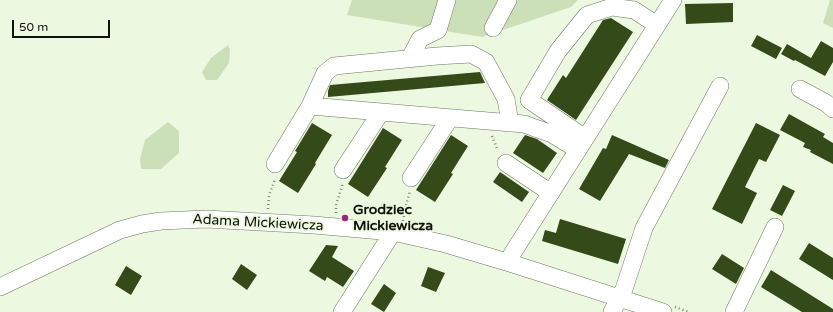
<!DOCTYPE html>
<style>
body{margin:0}
#map{position:relative;width:833px;height:312px;overflow:hidden;background:#ecf8e0;font-family:"Varela Round",sans-serif}
canvas{display:block}
.scale{position:absolute;left:12px;top:20px;width:98px;height:18px;box-sizing:border-box;border:2px solid #0e120a;border-top:0;padding-left:5px;font-size:12px;line-height:14px;white-space:nowrap;color:#0e120a;-webkit-text-stroke:3px #ecf8e0;paint-order:stroke}
</style>
<div id="map">
<canvas width="833" height="312"></canvas>
<div class="scale">50 m</div>
</div>
<script>
const ctx = document.querySelector('canvas').getContext('2d');
ctx.lineJoin = 'round';
function fill(path, color) { ctx.fillStyle = color; ctx.fill(path, 'evenodd'); }
const poly = rows => new Path2D(rows.map(r => 'M' + r).join(''));
function stroke(path, color, width, dash) { ctx.strokeStyle = color; ctx.lineWidth = width; ctx.lineCap = dash ? 'butt' : 'round'; ctx.setLineDash(dash || []); ctx.stroke(path); }
function label(font, color, halo, rows, align = 'center') {
  ctx.font = font + ' "Varela Round",sans-serif'; ctx.lineWidth = 4; ctx.setLineDash([]); ctx.textBaseline = 'middle'; ctx.strokeStyle = halo; ctx.fillStyle = color; for (const [text, x, y, turn = 0] of rows) {
    ctx.save(); ctx.translate(x, y); ctx.rotate((+turn || 0) * Math.PI / 180); ctx.textAlign = isNaN(turn) ? turn : align; if (halo) ctx.strokeText(text, 0, 0); ctx.fillText(text, 0, 0); ctx.restore();
  }
}
const green = poly([
 [352,0,578,0,571,7,482,37,347,15],
 [830,0,833,0,833,28,823,23],
 [228,45,230,49,229,63,217,80,206,80,202,72,211,58],
 [168,122,179,131,179,153,161,169,141,169,140,159,145,140]
]);
const building = poly([
 [733,3,733,22,686,24,685,4],
 [611,18,633,32,576,120,547,100,563,75,566,78,603,20],
 [757,35,782,48,776,59,751,46],
 [821,41,833,48,833,62,825,76,795,60,794,61,781,54,787,44,811,58],
 [480,72,485,83,328,97,328,91,330,85],
 [789,114,825,134,823,137,833,143,833,164,810,152,811,150,803,147,805,143,780,130],
 [312,123,332,135,315,163,316,164,298,193,279,181,297,152,295,151],
 [756,123,780,135,766,162,759,159,745,187,757,193,742,224,712,209],
 [383,128,402,140,385,167,387,168,368,197,348,184],
 [451,135,468,146,451,173,453,174,435,202,416,190],
 [525,135,537,139,557,153,543,173,513,153],
 [612,135,669,160,665,168,629,154,600,201,579,189,603,148,606,149],
 [500,172,529,192,522,202,493,182],
 [783,185,795,191,782,216,770,210],
 [560,219,626,239,618,264,542,241,545,230,556,233],
 [809,243,833,258,833,280,799,259],
 [326,245,338,246,332,257,354,271,343,287,327,277,325,281,309,271],
 [722,254,744,268,736,284,712,269],
 [241,264,257,275,247,290,232,279],
 [126,266,142,276,131,295,115,285],
 [428,267,445,273,436,292,421,286],
 [771,270,833,309,833,312,802,312,761,287],
 [384,284,396,293,384,312,371,304]
]);
const path = poly([
 [492,136,498,151],
 [268,209,269,196,275,179],
 [336,213,336,205,343,183],
 [403,221,406,206,410,191],
 [675,307,689,312]
]);
const minor = poly([
 [493,28,508,0],
 [410,58,420,39,438,30,447,0],
 [800,89,826,103,833,109],
 [310,106,524,124,552,134,578,150],
 [585,138,529,100,558,51,587,15,612,7,634,10,657,25],
 [506,163,551,193],
 [275,164,310,106,325,73,334,66,437,56,471,54,486,62,506,99,510,123],
 [343,170,381,112],
 [411,178,450,118],
 [510,263,512,254,673,0],
 [0,287,120,230,142,224,161,221,206,219,314,225,393,232,446,244,510,263,663,312],
 [342,312,393,232],
 [612,312,624,289,644,228,720,86],
 [734,312,775,227]
]);
const markers = [
 [345,218,4,"#9b257f"]
];
const poiNames = [
 ["Grodziec",353,210],
 ["Mickiewicza",353,226]
];
const streetNames = [
 ["Adama Mickiewicza",258,223,3]
];
fill(green, '#cbdfb9');
fill(building, '#344a19');
stroke(minor, '#6c7762', 18);
stroke(path, '#7e8676', 2.5, [1, 3]);
stroke(minor, '#fff', 17);
for (const [x, y, r, color] of markers) { const dot = new Path2D(); dot.arc(x, y, r, 0, 2 * Math.PI); ctx.fillStyle = color; ctx.fill(dot); stroke(dot, '#ecf8e0', 1.5); }
label('bold 14px', '#0e120a', '#ecf8e0', poiNames, 'left');
label('14px', '#0e120a', '#ecf8e0', streetNames);
</script>
